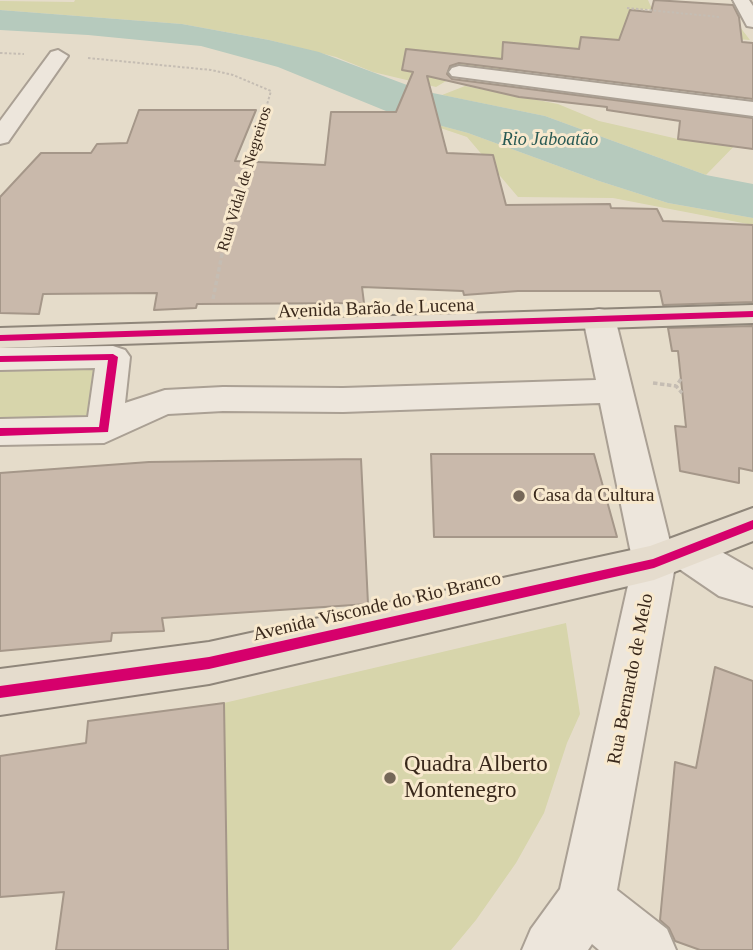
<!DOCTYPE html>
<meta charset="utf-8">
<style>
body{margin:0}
canvas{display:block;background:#e5dcca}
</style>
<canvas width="753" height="950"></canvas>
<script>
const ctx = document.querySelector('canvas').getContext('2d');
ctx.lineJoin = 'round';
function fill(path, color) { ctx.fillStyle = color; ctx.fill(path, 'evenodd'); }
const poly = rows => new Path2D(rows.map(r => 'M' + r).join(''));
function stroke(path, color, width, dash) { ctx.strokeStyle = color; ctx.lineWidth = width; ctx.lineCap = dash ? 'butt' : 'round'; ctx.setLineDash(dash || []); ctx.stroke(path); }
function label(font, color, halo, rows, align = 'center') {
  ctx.font = font + ' "Times New Roman",serif'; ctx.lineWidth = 6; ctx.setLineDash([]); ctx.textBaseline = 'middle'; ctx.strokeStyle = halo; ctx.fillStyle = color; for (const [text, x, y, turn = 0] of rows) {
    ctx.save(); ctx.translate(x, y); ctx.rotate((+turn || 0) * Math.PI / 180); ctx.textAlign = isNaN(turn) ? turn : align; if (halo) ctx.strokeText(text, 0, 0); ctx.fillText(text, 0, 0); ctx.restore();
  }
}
const green = poly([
 [75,0,648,0,652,9,631,10,629,15,740,27,750,40,663,34,538,72,468,68,436,87,373,72,336,57,269,40,182,24,0,10,0,1,74,2],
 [465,86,558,104,599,121,678,139,743,137,706,175,545,116,442,95],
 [402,115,468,133,599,181,668,203,753,218,753,225,613,198,518,197,467,137],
 [113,357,95,423,0,424,0,359],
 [566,623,580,714,567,743,544,813,516,863,476,920,451,950,228,950,224,703]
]);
const water = poly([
 [0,10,182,24,269,40,319,52,423,91,545,116,706,175,753,184,753,218,668,203,599,181,468,133,386,111,278,67,201,46,88,35,0,30]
]);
const building = poly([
 [654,0,733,5,739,17,742,42,753,43,753,99,459,63,450,66,447,74,452,79,753,118,753,149,678,139,680,121,607,110,607,107,519,97,427,76,447,153,493,155,506,205,610,204,611,208,657,209,663,221,753,225,753,302,663,305,660,291,518,291,464,295,463,291,362,287,364,303,197,304,196,308,154,310,157,293,43,294,39,314,0,313,0,197,41,153,91,153,97,144,127,143,139,110,256,110,235,161,325,165,331,112,396,112,413,72,402,70,406,49,502,59,503,42,579,49,581,37,619,40,630,10,651,12,654,0],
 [753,326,753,471,739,468,739,483,680,471,675,426,686,427,678,351,672,351,668,328,753,326],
 [431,454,594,454,617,537,434,537,431,454],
 [361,459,368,604,162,618,164,631,112,633,111,641,0,651,0,473,149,462,361,459],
 [715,667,753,681,753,950,700,950,675,941,669,928,660,920,675,762,696,768,715,667],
 [224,703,228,950,56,950,64,892,0,897,0,756,86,743,88,721,224,703]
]);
const pathFar2 = poly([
 [627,8,720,17],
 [0,53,24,54],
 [88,58,211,70,233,75,271,91,266,108]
]);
const pathFar1 = poly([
 [224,246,266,106]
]);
const path = poly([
 [213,299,224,244],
 [681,379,676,386,682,393],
 [653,383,676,386]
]);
const minor = poly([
 [733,0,749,0,753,6,753,27,747,26,733,0],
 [58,50,68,56,8,142,0,144,0,121,51,52,58,50],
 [459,66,753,102,753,116,452,76,449,72,452,68,459,66],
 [599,309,610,311,615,318,670,542,686,535,701,540,753,570,753,606,719,596,675,566,617,890,667,929,676,950,599,950,592,944,588,950,522,950,531,929,560,889,633,563,600,403,343,412,223,411,168,414,104,443,0,445,0,419,88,417,95,368,0,370,0,348,113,346,125,350,130,357,125,403,165,390,223,387,343,388,596,380,583,318,588,311,599,309]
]);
const major = poly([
 [753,305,753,323,0,348,0,328,753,305],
 [753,508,753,541,654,580,209,684,0,715,0,669,209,642,650,546,753,508]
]);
const cycleway = poly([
 [753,311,753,317,0,341,0,335,753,311],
 [113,354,118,357,108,432,0,436,0,428,99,427,108,360,0,362,0,356,113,354],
 [753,520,753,529,654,568,209,669,0,698,0,686,209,657,653,559,753,520]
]);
const markers = [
 [519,496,7,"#756758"],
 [390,778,7,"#756758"]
];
const farStreetnames = [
 ["Rua Vidal de Negreiros",245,179,-73]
];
const farWaternames = [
 ["Rio Jaboatão",550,140]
];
const streetNames = [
 ["Avenida Barão de Lucena",376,309,-2],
 ["Avenida Visconde do Rio Branco",377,607,-13],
 ["Rua Bernardo de Melo",631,679,-79]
];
const poiNames = [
 ["Casa da Cultura",533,496]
];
const nearPoinames = [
 ["Quadra Alberto",404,765],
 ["Montenegro",404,791]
];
fill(green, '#d7d5ab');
fill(water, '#b6cabd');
fill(building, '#c9b9ab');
stroke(building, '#a59789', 2);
stroke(minor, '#aaa094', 4);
stroke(major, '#8f867a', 4);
stroke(pathFar2, '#c5bdb3', 2, [2.5, 2]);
stroke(pathFar1, '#c5bdb3', 2.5, [3.5, 2.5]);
stroke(path, '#c5bdb3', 3.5, [4.5, 2.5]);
fill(minor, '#ede6dc');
fill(major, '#e5dccd');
fill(cycleway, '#d6006c');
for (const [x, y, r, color] of markers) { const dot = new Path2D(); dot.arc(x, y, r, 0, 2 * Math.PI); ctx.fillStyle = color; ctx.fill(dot); stroke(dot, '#f8e9ce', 2.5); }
label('16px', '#39281b', '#f8e9ce', farStreetnames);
label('italic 18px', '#295a54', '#f8e9ce', farWaternames);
label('19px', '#39281b', '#f8e9ce', streetNames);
label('19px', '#39281b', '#f8e9ce', poiNames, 'left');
label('23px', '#39281b', '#f8e9ce', nearPoinames, 'left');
</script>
